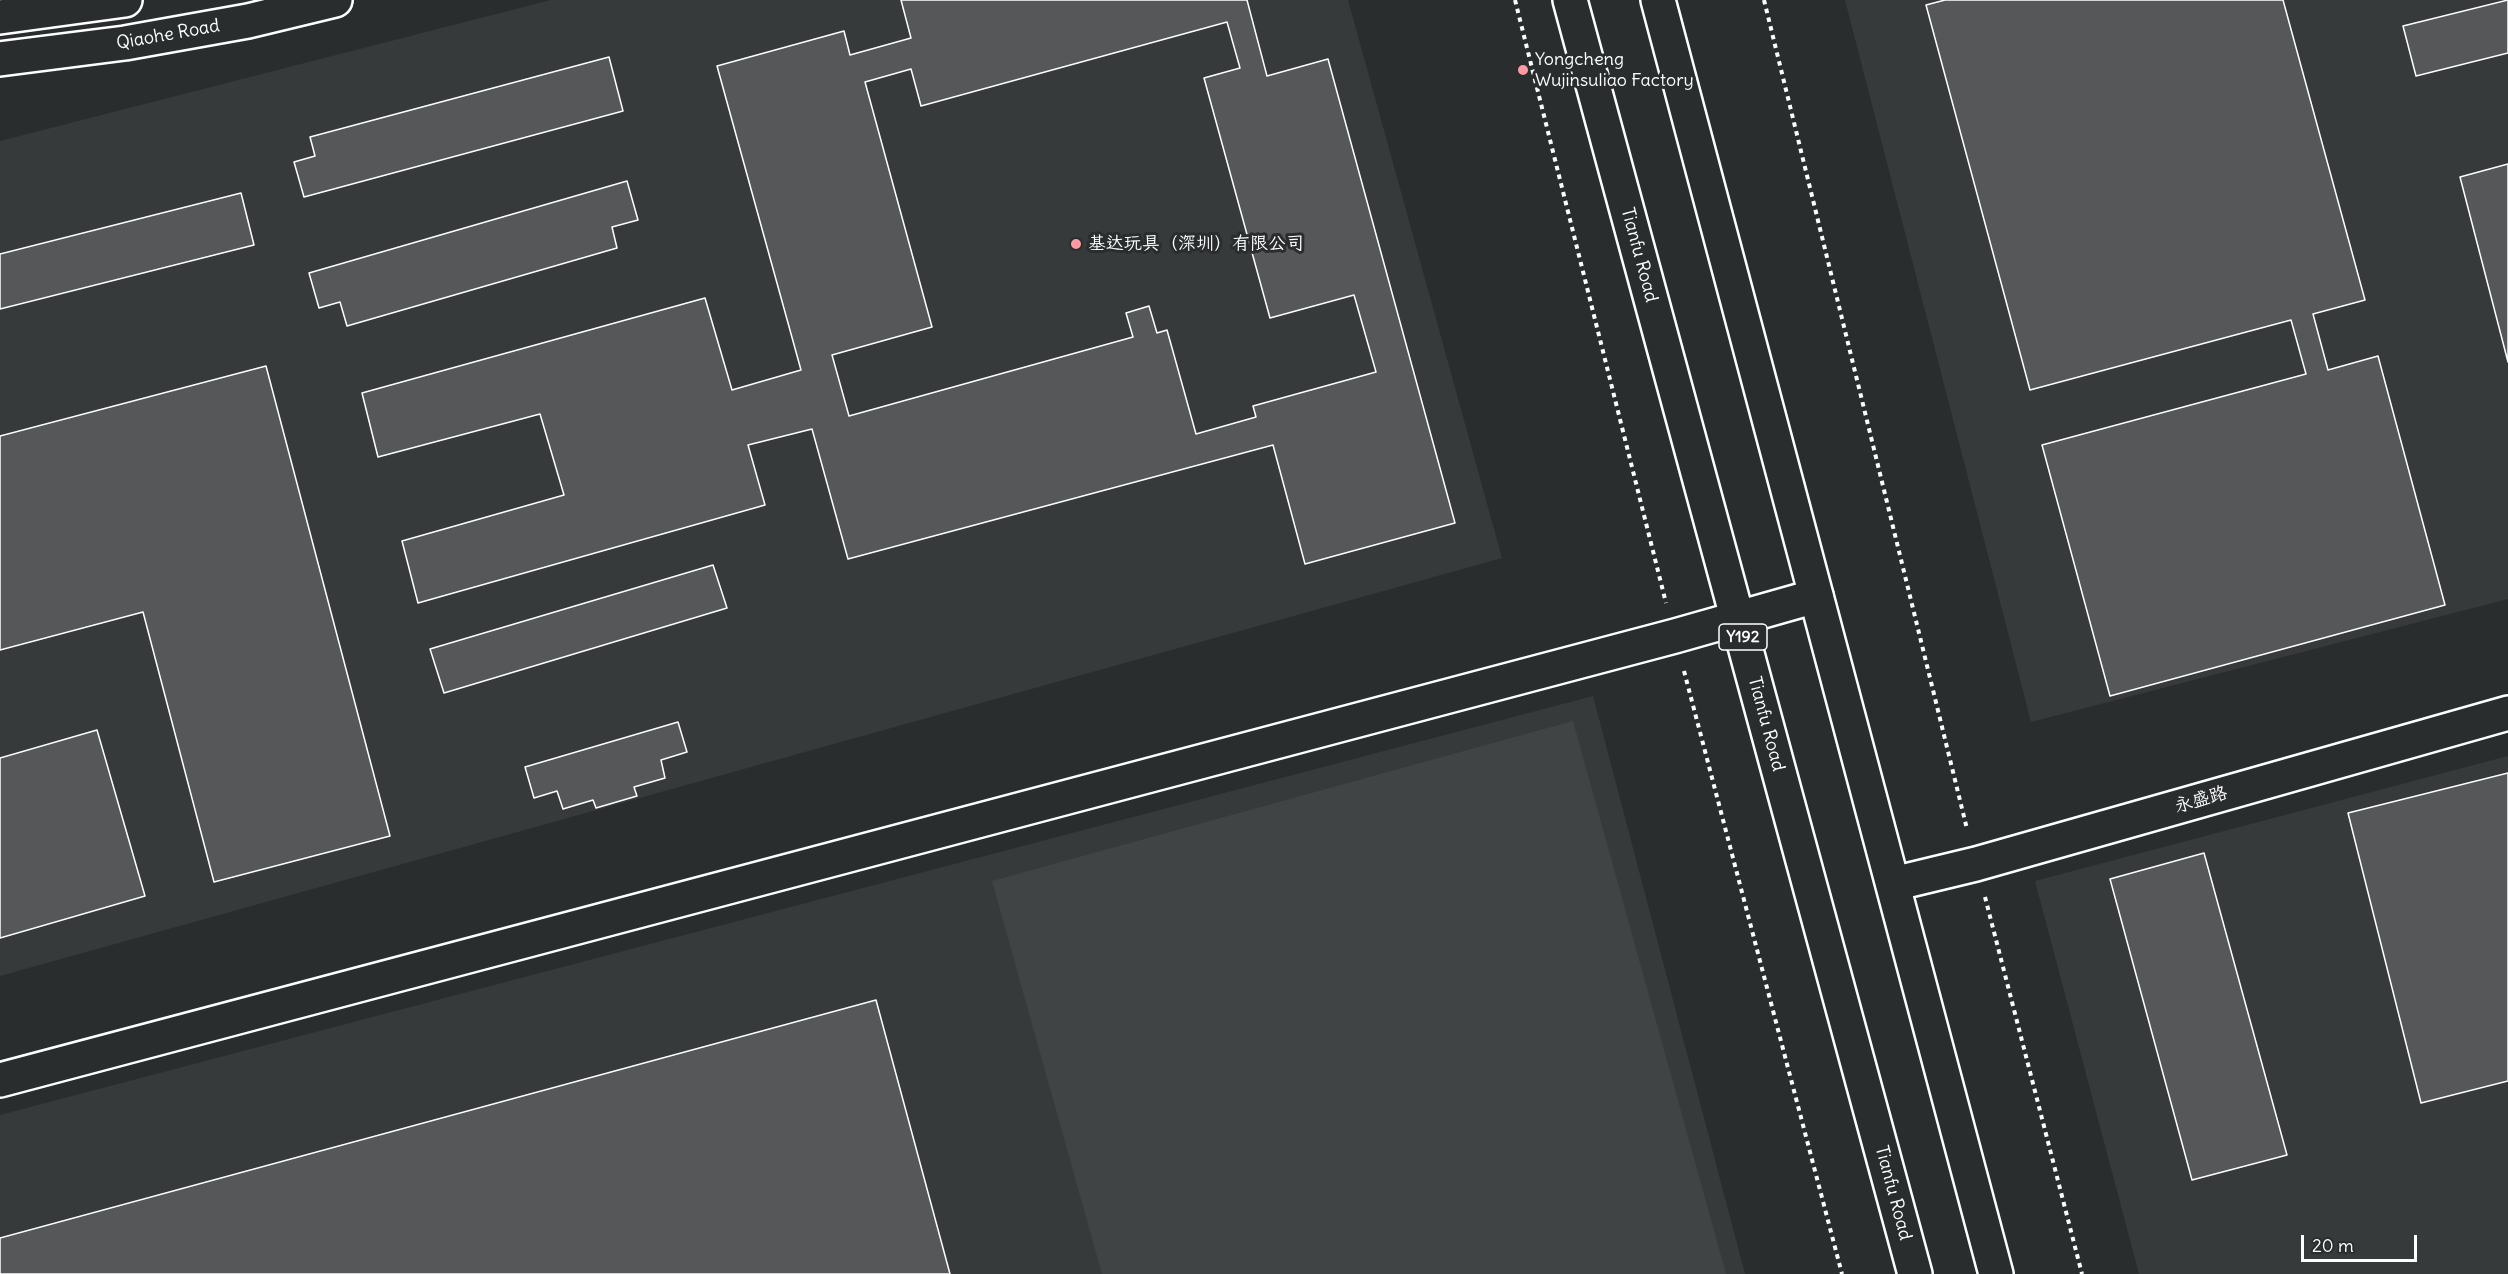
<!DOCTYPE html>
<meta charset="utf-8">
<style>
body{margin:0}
#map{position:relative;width:2508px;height:1274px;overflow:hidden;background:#2a2d2e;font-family:Delius,sans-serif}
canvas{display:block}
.scale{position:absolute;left:2301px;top:1235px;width:116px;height:27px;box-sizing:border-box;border:3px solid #fff;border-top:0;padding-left:8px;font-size:18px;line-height:21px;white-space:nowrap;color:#fff;-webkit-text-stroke:4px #2a2d2e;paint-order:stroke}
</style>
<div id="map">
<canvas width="2508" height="1274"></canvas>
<div class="scale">20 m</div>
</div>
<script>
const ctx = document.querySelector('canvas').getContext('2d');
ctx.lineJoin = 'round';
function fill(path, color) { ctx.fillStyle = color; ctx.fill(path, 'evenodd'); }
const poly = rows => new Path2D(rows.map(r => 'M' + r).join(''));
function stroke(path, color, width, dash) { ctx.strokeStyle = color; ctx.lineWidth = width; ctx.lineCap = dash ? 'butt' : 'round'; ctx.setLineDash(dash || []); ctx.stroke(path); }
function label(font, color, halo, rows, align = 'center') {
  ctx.font = font + ' Delius,"LXGW WenKai TC",sans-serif'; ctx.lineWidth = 6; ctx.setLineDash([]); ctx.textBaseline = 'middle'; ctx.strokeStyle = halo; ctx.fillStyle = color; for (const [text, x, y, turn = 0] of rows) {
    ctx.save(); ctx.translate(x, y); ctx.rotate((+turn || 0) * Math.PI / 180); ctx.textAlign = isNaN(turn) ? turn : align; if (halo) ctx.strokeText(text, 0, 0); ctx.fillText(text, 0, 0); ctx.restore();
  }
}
const built = poly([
 [551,0,1348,0,1502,558,0,976,0,141],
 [1845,0,2508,0,2508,599,2031,722],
 [1593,696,1745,1274,0,1274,0,1115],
 [2508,756,2508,1274,2139,1274,2035,881]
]);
const green = poly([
 [1573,721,1726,1274,1102,1274,992,881]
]);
const building = poly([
 [901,0,1247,0,1267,76,1328,59,1455,523,1305,564,1273,445,848,559,812,429,748,445,765,505,418,603,402,541,564,495,540,414,378,457,362,393,705,298,732,390,801,370,717,66,844,31,850,55,911,38,901,0],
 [1227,22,1240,68,1204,78,1270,318,1354,295,1376,372,1253,406,1256,417,1196,434,1167,330,1157,333,1149,306,1126,313,1133,337,849,416,832,355,932,327,865,82,911,69,921,106,1227,22],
 [1945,0,2283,0,2365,300,2313,314,2328,370,2378,356,2445,605,2110,696,2042,445,2306,374,2291,320,2030,390,1926,5,1945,0],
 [2508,0,2508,53,2416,76,2403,26,2508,0],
 [609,57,623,111,304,197,294,162,315,156,310,137,609,57],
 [2508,164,2508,362,2460,177,2508,164],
 [627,181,638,220,612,227,617,248,347,326,340,302,319,308,309,273,627,181],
 [241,193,254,245,0,309,0,254,241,193],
 [266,366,390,836,214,882,143,612,0,650,0,436,266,366],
 [713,565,727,608,444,693,430,649,713,565],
 [678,722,687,752,661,760,665,778,634,787,637,796,596,808,593,800,563,809,557,791,534,798,525,767,678,722],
 [97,730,145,896,0,938,0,758,97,730],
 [2508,773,2508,1081,2421,1103,2348,813,2508,773],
 [2204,853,2287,1155,2192,1180,2110,879,2204,853],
 [876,1000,950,1274,0,1274,0,1238,876,1000]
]);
const path = poly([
 [1515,0,1666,603],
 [1764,0,1967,829],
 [1684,671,1842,1274],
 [1985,897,2082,1274]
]);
const minor = poly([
 [0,1080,1675,636,1816,596]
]);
const tertiary = poly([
 [1893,884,1976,864,2508,713]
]);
const secondary = poly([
 [0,17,125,0],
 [0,59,125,43,248,21,335,0]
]);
const primary = poly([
 [1570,0,1915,1274],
 [1658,0,1996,1274]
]);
const markers = [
 [1523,70,6,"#ff9aa2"],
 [1076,244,6,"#ff9aa2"]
];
const shields = [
 [1743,637,48]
];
const shieldNames = [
 ["Y192",1743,637]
];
const streetNames = [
 ["Qiaohe Road",168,35,-10],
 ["Tianfu Road",1639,255,75],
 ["Tianfu Road",1766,724,75],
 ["永盛路",2201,800,-16],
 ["Tianfu Road",1893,1193,75]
];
const poiNames = [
 ["Yongcheng",1535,60],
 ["Wujinsuliao Factory",1535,81],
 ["基达玩具（深圳）有限公司",1088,244]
];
fill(built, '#373a3b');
fill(green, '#414445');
fill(building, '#555758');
stroke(building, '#fff', 1.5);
stroke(minor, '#fff', 38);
stroke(tertiary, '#fff', 38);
stroke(secondary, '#fff', 38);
stroke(primary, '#fff', 38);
stroke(path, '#fff', 4, [4.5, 4.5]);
stroke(minor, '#2a2d2e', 33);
stroke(tertiary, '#2a2d2e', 33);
stroke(secondary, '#2a2d2e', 33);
stroke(primary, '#2a2d2e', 33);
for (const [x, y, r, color] of markers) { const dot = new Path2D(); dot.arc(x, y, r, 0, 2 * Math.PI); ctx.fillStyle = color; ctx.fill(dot); stroke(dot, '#2a2d2e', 2); }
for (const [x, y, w] of shields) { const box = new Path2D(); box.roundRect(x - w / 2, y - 13, w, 26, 4.5); ctx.fillStyle = '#2a2d2e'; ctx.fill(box); stroke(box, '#fff', 1.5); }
label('bold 16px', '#fff', null, shieldNames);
label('18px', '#fff', '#2a2d2e', streetNames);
label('18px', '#fff', '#2a2d2e', poiNames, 'left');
</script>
